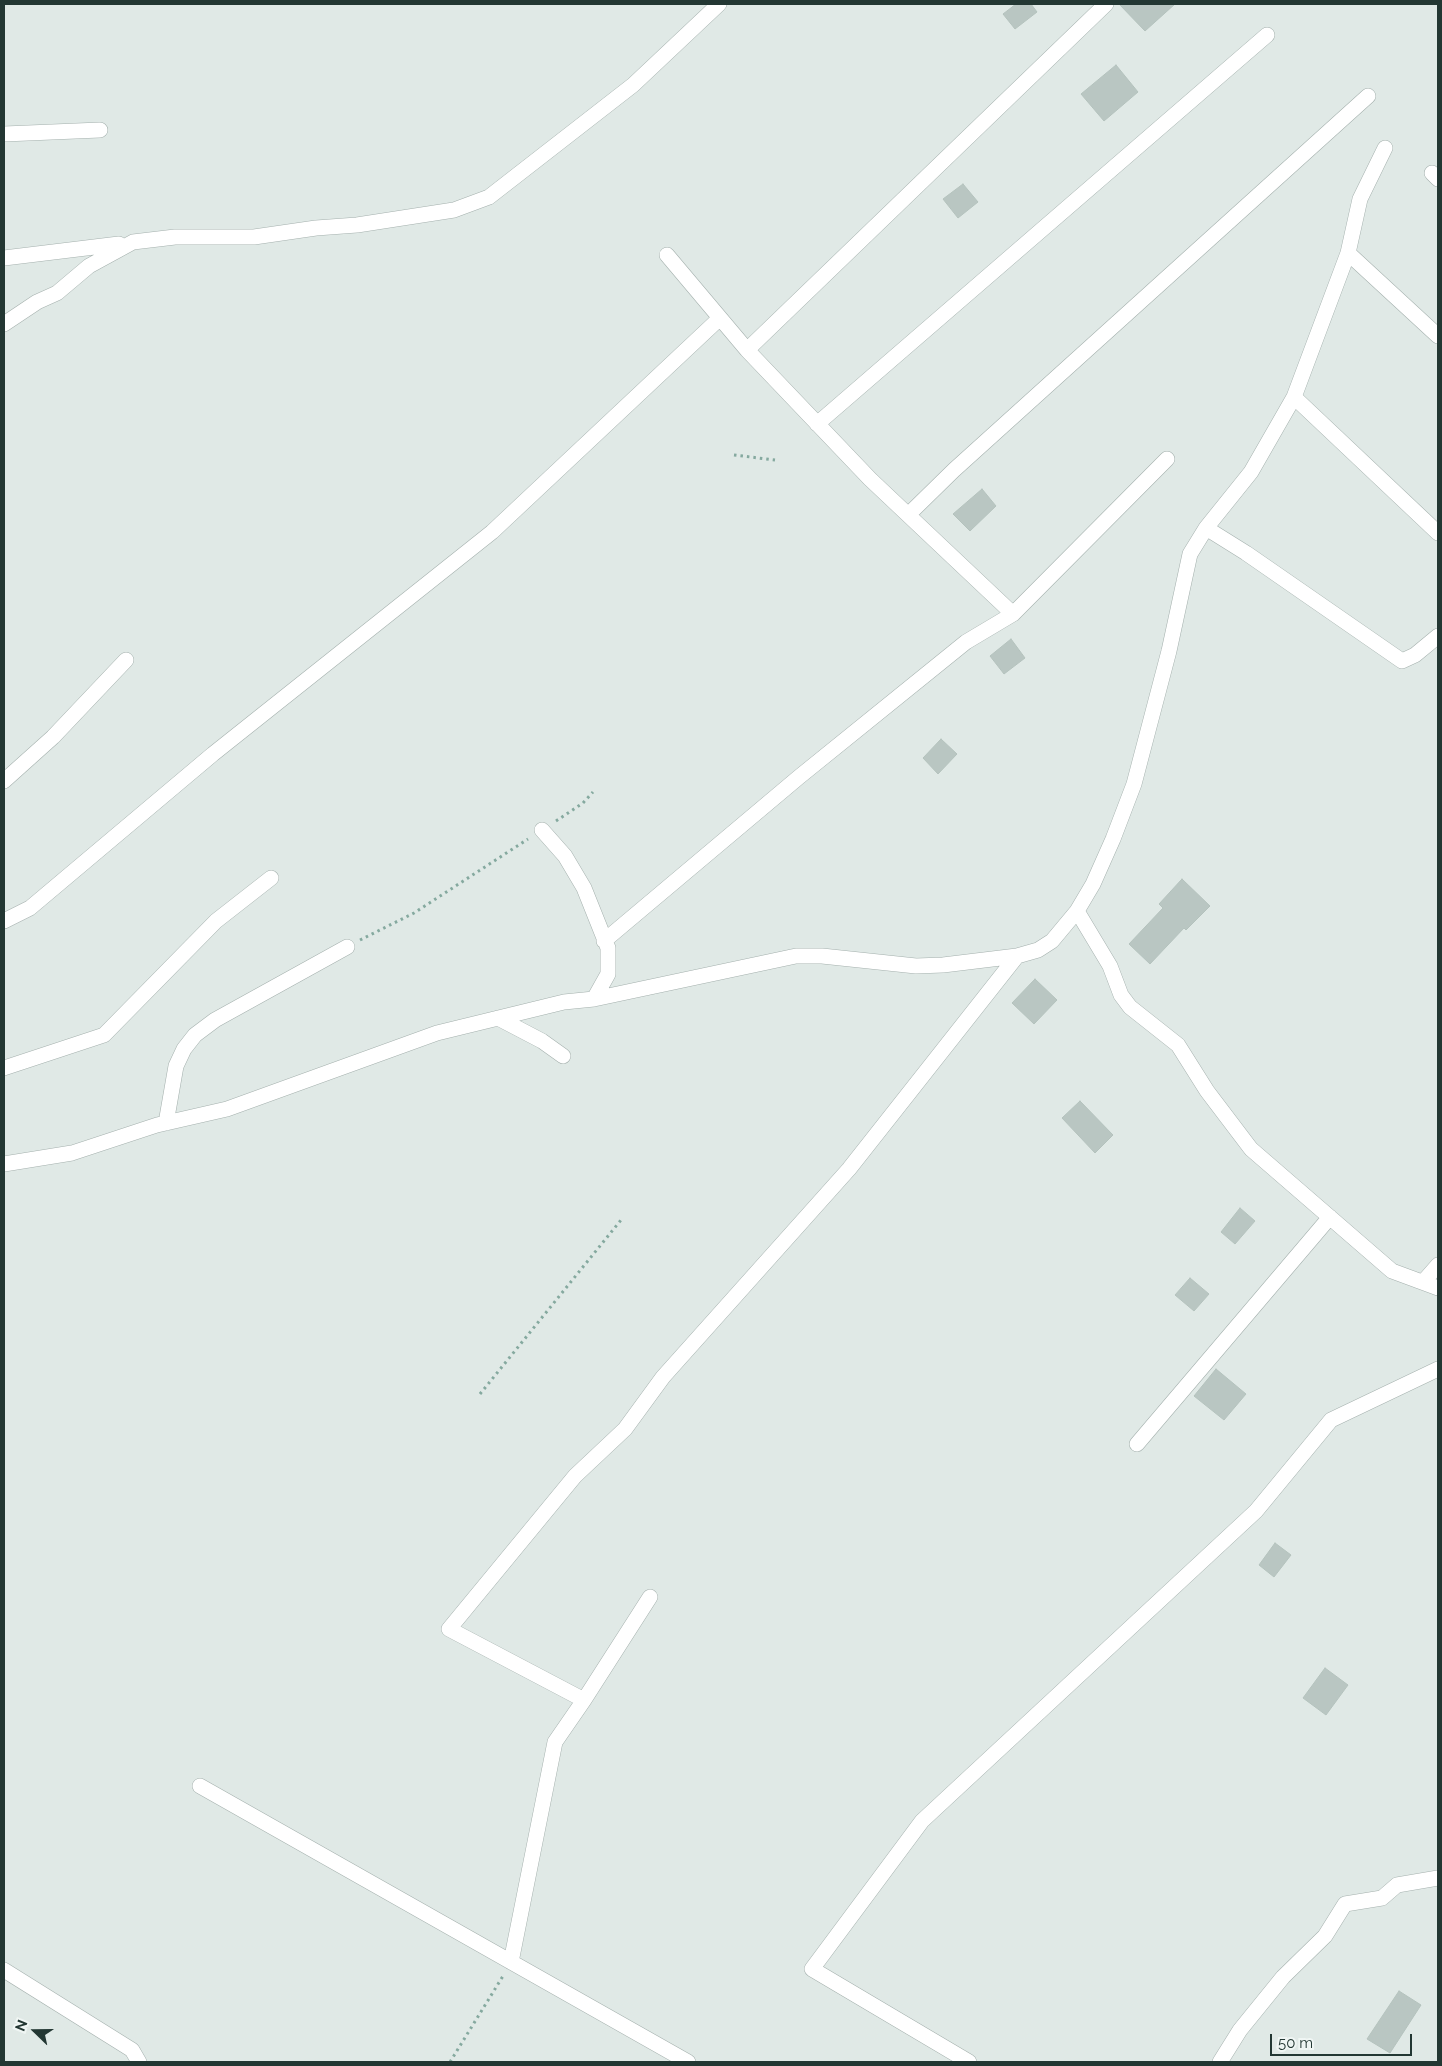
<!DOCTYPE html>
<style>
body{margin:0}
#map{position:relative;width:1442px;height:2066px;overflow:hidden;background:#e0e9e6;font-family:Raleway,sans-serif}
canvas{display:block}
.frame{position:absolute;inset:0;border:5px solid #233733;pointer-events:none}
.north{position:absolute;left:10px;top:2006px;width:50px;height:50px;-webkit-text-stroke:4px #f0f6f4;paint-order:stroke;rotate:292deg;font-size:14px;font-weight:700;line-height:20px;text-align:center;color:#233733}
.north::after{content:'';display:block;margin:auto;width:18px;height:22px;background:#233733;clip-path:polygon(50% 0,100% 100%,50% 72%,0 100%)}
.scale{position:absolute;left:1270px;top:2034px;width:142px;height:22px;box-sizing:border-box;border:2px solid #233733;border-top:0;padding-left:6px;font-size:15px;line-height:18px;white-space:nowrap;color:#233733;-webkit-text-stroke:4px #f0f6f4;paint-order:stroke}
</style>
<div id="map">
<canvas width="1442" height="2066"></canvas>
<div class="frame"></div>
<div class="north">N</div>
<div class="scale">50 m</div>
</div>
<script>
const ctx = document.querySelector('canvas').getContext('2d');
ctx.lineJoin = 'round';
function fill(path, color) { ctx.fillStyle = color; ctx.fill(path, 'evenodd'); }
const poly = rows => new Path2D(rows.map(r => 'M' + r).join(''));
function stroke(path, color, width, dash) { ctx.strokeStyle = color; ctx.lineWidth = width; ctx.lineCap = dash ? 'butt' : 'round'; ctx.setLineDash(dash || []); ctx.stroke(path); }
const building = poly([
 [1016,4,1031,4,1037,12,1015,29,1003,14,1016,4],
 [1119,4,1175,4,1145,31,1119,4],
 [1116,65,1138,92,1104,121,1081,94,1116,65],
 [963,184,978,202,958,218,943,199,963,184],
 [982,489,996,506,970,531,953,514,982,489],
 [1011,639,1025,658,1004,674,990,656,1011,639],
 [941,739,957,754,938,774,923,758,941,739],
 [1182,879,1210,906,1186,930,1184,928,1150,964,1129,944,1163,908,1159,904,1182,879],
 [1035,979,1057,1000,1034,1024,1012,1003,1035,979],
 [1080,1101,1113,1135,1095,1153,1062,1118,1080,1101],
 [1240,1208,1255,1221,1235,1244,1221,1232,1240,1208],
 [1190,1278,1209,1294,1194,1311,1175,1295,1190,1278],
 [1216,1369,1246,1394,1224,1420,1194,1396,1216,1369],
 [1275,1543,1291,1555,1274,1577,1259,1565,1275,1543],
 [1325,1668,1348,1685,1326,1715,1303,1698,1325,1668],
 [1399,1991,1421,2005,1390,2053,1367,2039,1399,1991]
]);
const path = poly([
 [734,455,775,460],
 [556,821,583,803,593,792],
 [360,940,414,913,528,839],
 [480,1394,621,1220],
 [450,2062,503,1976]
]);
const minor = poly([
 [4,134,100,130],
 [1432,173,1438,179],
 [1348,253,1438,336],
 [667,255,747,350,870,479,1013,614],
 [4,258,119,244],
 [4,324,37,302,57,293,89,266,133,242,175,237,254,237,316,228,357,225,454,210,489,197,633,85,719,4],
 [747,350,1106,4],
 [1294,397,1438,533],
 [817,424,1267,35],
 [908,515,954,470,1368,96],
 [1206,528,1246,553,1402,661,1415,655,1438,636],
 [4,781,53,737,126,660],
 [542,830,565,856,584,888,608,948,608,974,594,999],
 [1077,911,1110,966,1121,995,1130,1007,1178,1045,1207,1091,1251,1149,1392,1271,1438,1288],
 [4,921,30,908,213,754,492,532,720,318],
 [604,941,799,777,966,642,1013,614,1167,459],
 [498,1018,542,1041,563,1056],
 [4,1068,104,1035,216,921,271,878],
 [166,1123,176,1066,184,1049,195,1035,215,1020,347,947],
 [4,1164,72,1153,157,1125,227,1109,437,1033,564,1002,594,999,796,956,822,956,916,966,943,965,1017,956,1038,950,1052,941,1077,911,1093,884,1113,839,1134,784,1169,651,1190,554,1206,528,1251,472,1294,397,1348,253,1360,199,1385,148],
 [1424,1281,1438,1265],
 [1137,1444,1330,1217],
 [584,1700,449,1629,575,1476,625,1429,663,1377,849,1169,1017,956],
 [200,1786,688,2062],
 [511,1962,555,1742,584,1700,650,1597],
 [4,1970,132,2050,139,2062],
 [969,2062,812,1969,922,1821,1256,1511,1331,1420,1438,1369],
 [1220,2062,1240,2030,1283,1977,1325,1936,1345,1904,1382,1898,1397,1885,1438,1878]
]);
fill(building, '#b9c6c2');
stroke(building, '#b4c2bd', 1);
stroke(minor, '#a4b0ad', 16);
stroke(path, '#85a99f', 3, [2.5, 4]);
stroke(minor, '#fff', 15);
</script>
